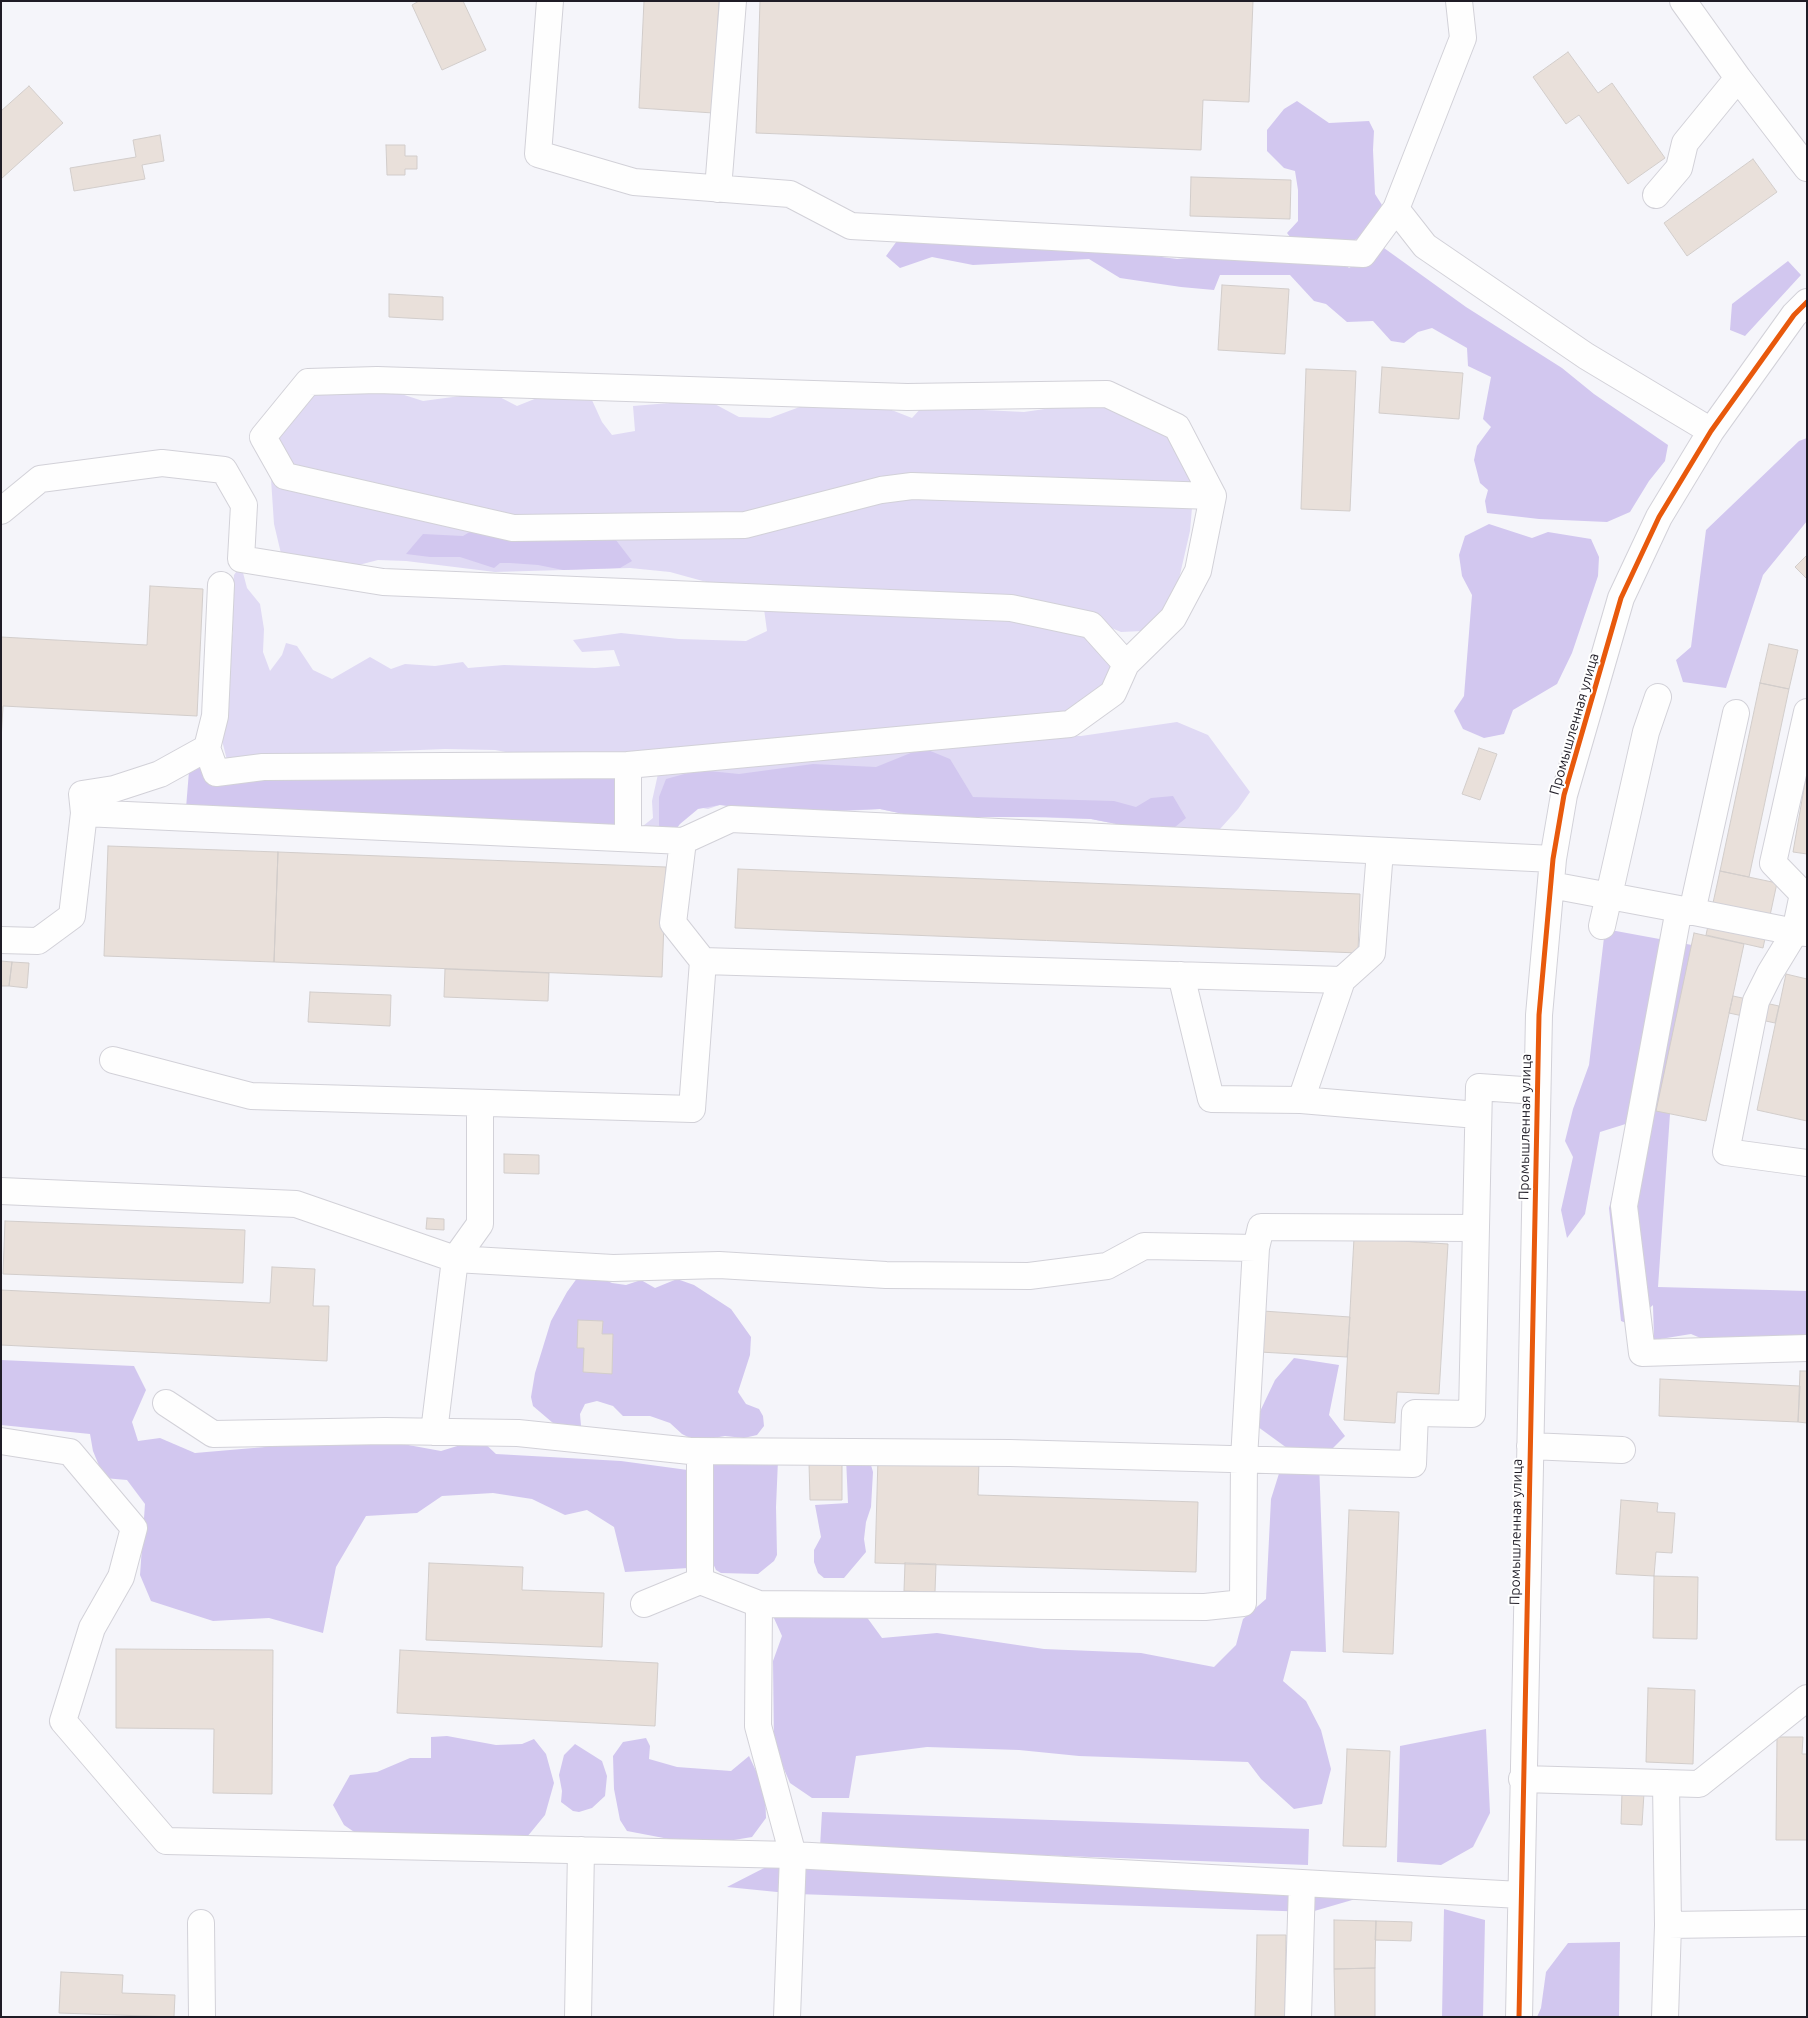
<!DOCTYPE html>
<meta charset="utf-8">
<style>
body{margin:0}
#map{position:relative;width:1808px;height:2018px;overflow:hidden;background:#f5f5fa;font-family:Ubuntu,sans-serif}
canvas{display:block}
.frame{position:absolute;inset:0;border:2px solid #1f1c26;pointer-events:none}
</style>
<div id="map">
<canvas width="1808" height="2018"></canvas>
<div class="frame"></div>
</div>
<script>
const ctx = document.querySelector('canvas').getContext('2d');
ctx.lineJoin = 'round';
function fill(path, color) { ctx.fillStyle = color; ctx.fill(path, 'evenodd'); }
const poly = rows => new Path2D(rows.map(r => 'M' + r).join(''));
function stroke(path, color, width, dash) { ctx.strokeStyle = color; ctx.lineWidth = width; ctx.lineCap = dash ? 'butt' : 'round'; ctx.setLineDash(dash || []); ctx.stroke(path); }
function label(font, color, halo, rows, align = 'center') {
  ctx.font = font + ' Ubuntu,sans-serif'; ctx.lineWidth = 4; ctx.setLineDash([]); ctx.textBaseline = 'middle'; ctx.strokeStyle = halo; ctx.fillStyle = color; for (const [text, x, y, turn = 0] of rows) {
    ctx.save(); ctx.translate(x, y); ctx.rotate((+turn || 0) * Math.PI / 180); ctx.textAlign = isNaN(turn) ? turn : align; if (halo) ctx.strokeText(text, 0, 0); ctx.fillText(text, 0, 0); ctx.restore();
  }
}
const green = poly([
 [373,385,423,401,490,392,517,406,552,392,591,398,602,422,612,435,635,431,633,406,694,401,711,402,739,417,770,418,821,399,866,400,912,418,922,407,1024,412,1065,406,1122,406,1152,411,1191,468,1193,496,1190,531,1176,592,1161,616,1142,631,1121,632,1097,622,871,596,821,586,792,592,710,583,670,572,630,568,495,572,406,561,378,560,324,574,283,562,274,524,271,479,275,448,289,396],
 [241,565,247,588,260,604,264,629,263,652,270,671,282,655,286,643,297,646,313,670,332,679,370,657,391,669,405,664,435,666,463,662,468,668,504,665,595,668,620,666,614,650,582,652,573,640,621,633,679,639,746,641,767,631,764,609,993,615,1094,635,1116,670,1098,691,1078,707,1031,722,822,744,532,757,495,750,445,749,294,755,228,764,217,721,226,654,233,633,231,621,234,575],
 [1177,722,1208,735,1250,792,1238,809,1220,829,1162,833,1091,819,956,815,918,817,880,809,829,812,728,802,708,809,691,806,680,823,633,834,653,818,652,801,658,774,804,759,858,758,914,744,954,746,1013,743,1058,735,1081,736]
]);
const forest = poly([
 [1297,101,1329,123,1369,121,1374,131,1373,150,1375,194,1382,205,1367,232,1346,246,1294,242,1287,233,1298,221,1298,190,1295,171,1284,168,1267,151,1267,130,1284,109],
 [910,223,1177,259,1213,256,1293,258,1311,265,1329,264,1338,257,1349,268,1384,248,1466,307,1562,368,1594,394,1668,445,1665,461,1649,481,1630,512,1607,522,1539,519,1487,513,1485,501,1488,490,1480,483,1474,460,1477,446,1491,427,1483,419,1491,377,1468,366,1467,348,1432,328,1418,332,1404,343,1391,341,1373,321,1347,322,1326,304,1314,301,1290,275,1220,275,1214,290,1181,287,1120,278,1089,259,973,265,932,257,900,268,886,256],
 [1788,261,1801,275,1745,336,1730,330,1732,304],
 [1807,438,1807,521,1763,575,1726,688,1683,682,1676,660,1691,647,1706,530,1799,441],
 [483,524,609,531,632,561,620,568,563,570,538,565,510,563,500,563,494,568,460,557,430,557,406,554,423,534,463,536],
 [1489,524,1532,538,1548,532,1591,539,1599,557,1598,576,1572,653,1557,684,1513,710,1504,734,1484,738,1463,729,1454,711,1464,696,1472,595,1462,576,1459,555,1465,536],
 [923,748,950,759,973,797,1114,801,1136,807,1151,798,1173,796,1186,818,1175,827,1162,833,1091,819,1046,817,918,817,880,809,778,813,720,805,698,809,680,824,670,837,659,834,659,797,666,779,699,770,739,774,813,764,876,767],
 [212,764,618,769,618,831,186,808,189,771],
 [1605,929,1692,945,1670,1114,1658,1287,1807,1291,1807,1342,1710,1342,1691,1334,1654,1340,1653,1305,1631,1325,1621,1321,1609,1208,1632,1122,1600,1132,1585,1214,1567,1238,1561,1210,1573,1157,1565,1141,1573,1109,1589,1065],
 [583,1270,612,1283,626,1285,641,1280,655,1288,677,1279,694,1285,731,1309,751,1337,750,1355,738,1392,746,1404,759,1409,763,1416,764,1426,757,1435,744,1438,725,1436,696,1441,682,1434,670,1423,650,1416,623,1416,613,1406,597,1401,585,1404,580,1414,581,1426,560,1429,533,1406,531,1397,535,1373,551,1321,567,1292],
 [1294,1358,1339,1365,1329,1415,1345,1436,1319,1462,1326,1652,1291,1651,1283,1681,1306,1701,1321,1730,1331,1769,1322,1804,1294,1809,1261,1779,1248,1762,1079,1756,1019,1750,927,1747,856,1756,849,1798,812,1798,790,1783,774,1746,773,1661,782,1636,773,1616,855,1601,882,1638,937,1633,1044,1649,1141,1653,1214,1667,1236,1645,1243,1619,1266,1599,1271,1499,1287,1448,1254,1424,1275,1380],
 [1,1360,134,1366,146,1390,132,1422,138,1441,160,1438,195,1453,370,1438,441,1451,480,1439,496,1454,621,1461,695,1471,688,1568,625,1572,614,1527,587,1510,565,1515,532,1499,493,1493,442,1496,417,1513,366,1516,336,1567,323,1633,269,1618,213,1621,151,1601,140,1575,145,1504,127,1480,104,1478,93,1451,90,1434,1,1425],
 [727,1458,778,1460,776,1507,777,1555,774,1561,758,1574,721,1573,716,1570,711,1559,710,1465],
 [846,1458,869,1458,873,1472,871,1507,866,1522,864,1539,866,1552,844,1578,824,1578,818,1573,814,1562,814,1550,821,1537,815,1505,848,1503],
 [1486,1729,1490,1813,1473,1847,1441,1865,1397,1862,1400,1746],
 [447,1736,496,1745,522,1744,534,1739,546,1754,554,1783,545,1815,527,1837,360,1836,344,1825,333,1805,350,1775,377,1772,410,1758,431,1758,431,1737],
 [646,1738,650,1746,649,1759,677,1767,731,1771,749,1756,765,1790,766,1818,752,1837,728,1841,669,1839,627,1831,620,1820,614,1789,613,1756,623,1742],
 [575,1744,602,1761,607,1776,605,1796,592,1808,579,1812,573,1811,561,1802,562,1791,559,1775,564,1755],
 [822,1812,1309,1829,1308,1865,820,1847],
 [768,1866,1359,1898,1311,1912,797,1894,727,1887],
 [1444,1909,1485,1920,1483,2017,1442,2017],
 [1620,1942,1619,2017,1537,2017,1541,2008,1546,1972,1568,1943]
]);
const building = poly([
 [419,1,463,1,486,50,442,70,412,5,419,1],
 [644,1,719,1,713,113,639,108,644,1],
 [760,1,1253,1,1249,102,1203,100,1201,150,756,133,760,1],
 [1568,52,1598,93,1612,83,1665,158,1628,184,1579,115,1566,124,1533,77,1568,52],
 [29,86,63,123,1,179,1,111,29,86],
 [160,135,164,161,142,165,145,179,74,191,70,168,136,157,133,140,160,135],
 [386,145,405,145,405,156,417,156,417,169,405,169,405,175,387,175,386,145],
 [1753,159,1777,192,1687,256,1664,223,1753,159],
 [1191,177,1291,180,1290,219,1190,216,1191,177],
 [1222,285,1289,289,1285,354,1218,350,1222,285],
 [389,294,443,297,443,320,389,317,389,294],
 [1382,367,1463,373,1459,419,1379,413,1382,367],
 [1306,369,1356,371,1350,511,1301,509,1306,369],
 [1807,555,1807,579,1795,567,1807,555],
 [150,586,203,589,197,716,3,706,1,741,1,637,147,645,150,586],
 [1769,644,1798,650,1789,689,1760,683,1769,644],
 [1760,683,1789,689,1749,877,1720,871,1760,683],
 [1479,748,1497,754,1480,800,1462,794,1479,748],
 [1807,771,1807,854,1793,852,1807,771],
 [108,846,278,852,274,962,104,956,108,846],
 [278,852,666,867,662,977,274,962,278,852],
 [738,869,1360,894,1358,953,735,928,738,869],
 [1720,871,1777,883,1763,948,1706,935,1720,871],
 [1694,933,1744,944,1706,1121,1656,1111,1694,933],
 [1,961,12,962,9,986,1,986,1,961],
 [12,962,29,963,27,988,9,986,12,962],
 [445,969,549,973,548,1001,444,997,445,969],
 [1786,974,1807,979,1807,1121,1757,1110,1786,974],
 [310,992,391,995,390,1026,308,1022,310,992],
 [1733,996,1779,1006,1775,1023,1729,1013,1733,996],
 [504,1154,539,1155,539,1174,504,1173,504,1154],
 [427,1218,444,1219,444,1230,426,1229,427,1218],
 [5,1221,245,1230,243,1283,3,1274,5,1221],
 [1354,1238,1448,1244,1439,1394,1397,1392,1395,1423,1344,1420,1354,1238],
 [272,1267,315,1269,313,1306,329,1306,327,1361,1,1345,1,1290,270,1303,272,1267],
 [1263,1311,1350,1317,1347,1357,1260,1352,1263,1311],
 [578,1320,603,1321,602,1334,613,1334,612,1374,583,1372,584,1348,577,1348,578,1320],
 [1800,1371,1807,1371,1807,1423,1798,1422,1800,1371],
 [1660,1379,1800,1386,1798,1422,1659,1416,1660,1379],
 [878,1458,979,1461,978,1495,1198,1502,1196,1572,875,1563,878,1458],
 [842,1462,842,1500,810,1500,809,1463,842,1462],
 [1621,1500,1658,1503,1657,1512,1675,1513,1672,1553,1656,1552,1654,1576,1616,1574,1621,1500],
 [1349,1510,1399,1512,1393,1654,1343,1652,1349,1510],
 [429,1563,523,1567,522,1590,604,1593,602,1647,426,1640,429,1563],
 [905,1563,936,1564,935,1592,904,1591,905,1563],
 [1654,1576,1698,1577,1697,1639,1653,1638,1654,1576],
 [116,1649,273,1650,272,1794,213,1793,214,1729,116,1728,116,1649],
 [400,1650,658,1663,655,1726,397,1713,400,1650],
 [1648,1688,1695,1690,1693,1764,1646,1762,1648,1688],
 [1777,1737,1803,1737,1802,1754,1807,1754,1807,1840,1776,1840,1777,1737],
 [1347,1749,1390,1751,1386,1847,1343,1846,1347,1749],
 [1622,1792,1644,1793,1642,1825,1621,1824,1622,1792],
 [1334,1920,1376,1921,1375,1968,1334,1969,1334,1920],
 [1376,1921,1412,1922,1411,1941,1375,1940,1376,1921],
 [1257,1935,1286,1935,1285,2017,1255,2017,1257,1935],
 [1375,1968,1375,2017,1335,2017,1334,1969,1375,1968],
 [61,1972,123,1975,122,1993,175,1995,174,2017,59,2013,61,1972]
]);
const minor = poly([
 [550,1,538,154,634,182,790,194,851,226,1363,254,1396,209],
 [1459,1,1463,38,1396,209,1425,246,1586,356,1711,431],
 [1683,1,1738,78,1807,168],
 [718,189,733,1],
 [1656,195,1679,168,1685,143,1738,78],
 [1,511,40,479,162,463,224,470,244,505,241,559,383,582,1011,608,1091,625,1126,664,1113,693,1070,724,628,765,628,838],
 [1126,664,1173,618,1198,571,1213,496,1177,427,1107,394,907,397,377,380,308,382,263,437,285,476,513,528,745,525,881,490,912,486,1213,496],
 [207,748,216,773,263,767,628,765],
 [84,813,683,841],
 [1551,885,1679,909,1624,1206,1642,1353,1807,1348],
 [1679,909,1795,932,1803,894,1773,863,1807,712],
 [1692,912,1736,713],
 [1602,926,1646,732,1658,697],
 [1807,933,1795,932,1770,973,1756,1001,1726,1152,1807,1163],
 [1,940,38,941,72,916,84,813,82,794,114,789,160,774,207,748,215,716,221,585],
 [703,961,1342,980],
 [1181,975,1211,1099,1301,1100,1477,1115],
 [113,1060,251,1096,692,1109,703,961,673,923,683,841,731,819,1553,859],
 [1301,1100,1342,980,1372,953,1380,851],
 [1,1191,296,1204,455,1259,480,1224,480,1103],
 [166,1403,213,1434,385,1431,518,1433,700,1452,700,1581],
 [434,1432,455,1259,613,1268,719,1265,886,1275,1029,1276,1107,1266,1144,1246,1256,1248],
 [1,1441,70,1452,134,1528,121,1577,92,1628,63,1721,166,1841,793,1855,1520,1895],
 [1530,1446,1622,1450],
 [693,1451,1010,1453,1413,1464,1415,1413,1472,1414,1479,1087,1537,1091],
 [644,1604,700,1581,759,1604,758,1726,793,1855,787,2017],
 [759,1604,1205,1607,1243,1603,1244,1459,1256,1248,1261,1227,1476,1228],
 [1522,1779,1699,1784,1807,1698],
 [1666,1783,1668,1925,1807,1923],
 [201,1923,202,2017],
 [578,2017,581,1850],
 [1298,2017,1302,1883],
 [1519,2017,1539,1015,1553,859,1564,795,1621,598,1659,517,1711,431,1794,315,1807,302],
 [1665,2017,1668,1925]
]);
const cycleway = poly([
 [1519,2017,1539,1015,1553,859,1564,795,1621,598,1659,517,1711,431,1794,315,1807,302]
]);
const streetNames = [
 ["Промышленная улица",1574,724,-74],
 ["Промышленная улица",1525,1127,-89],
 ["Промышленная улица",1516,1532,-89]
];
fill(green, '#e0daf4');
fill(forest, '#d2c7ef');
fill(building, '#e9e0da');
stroke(building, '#d2cdcb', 1);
stroke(minor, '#d2d1d8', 28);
stroke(minor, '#fefefe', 26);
stroke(cycleway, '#e8590c', 5);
label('14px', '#1f1c26', '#fff', streetNames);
</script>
